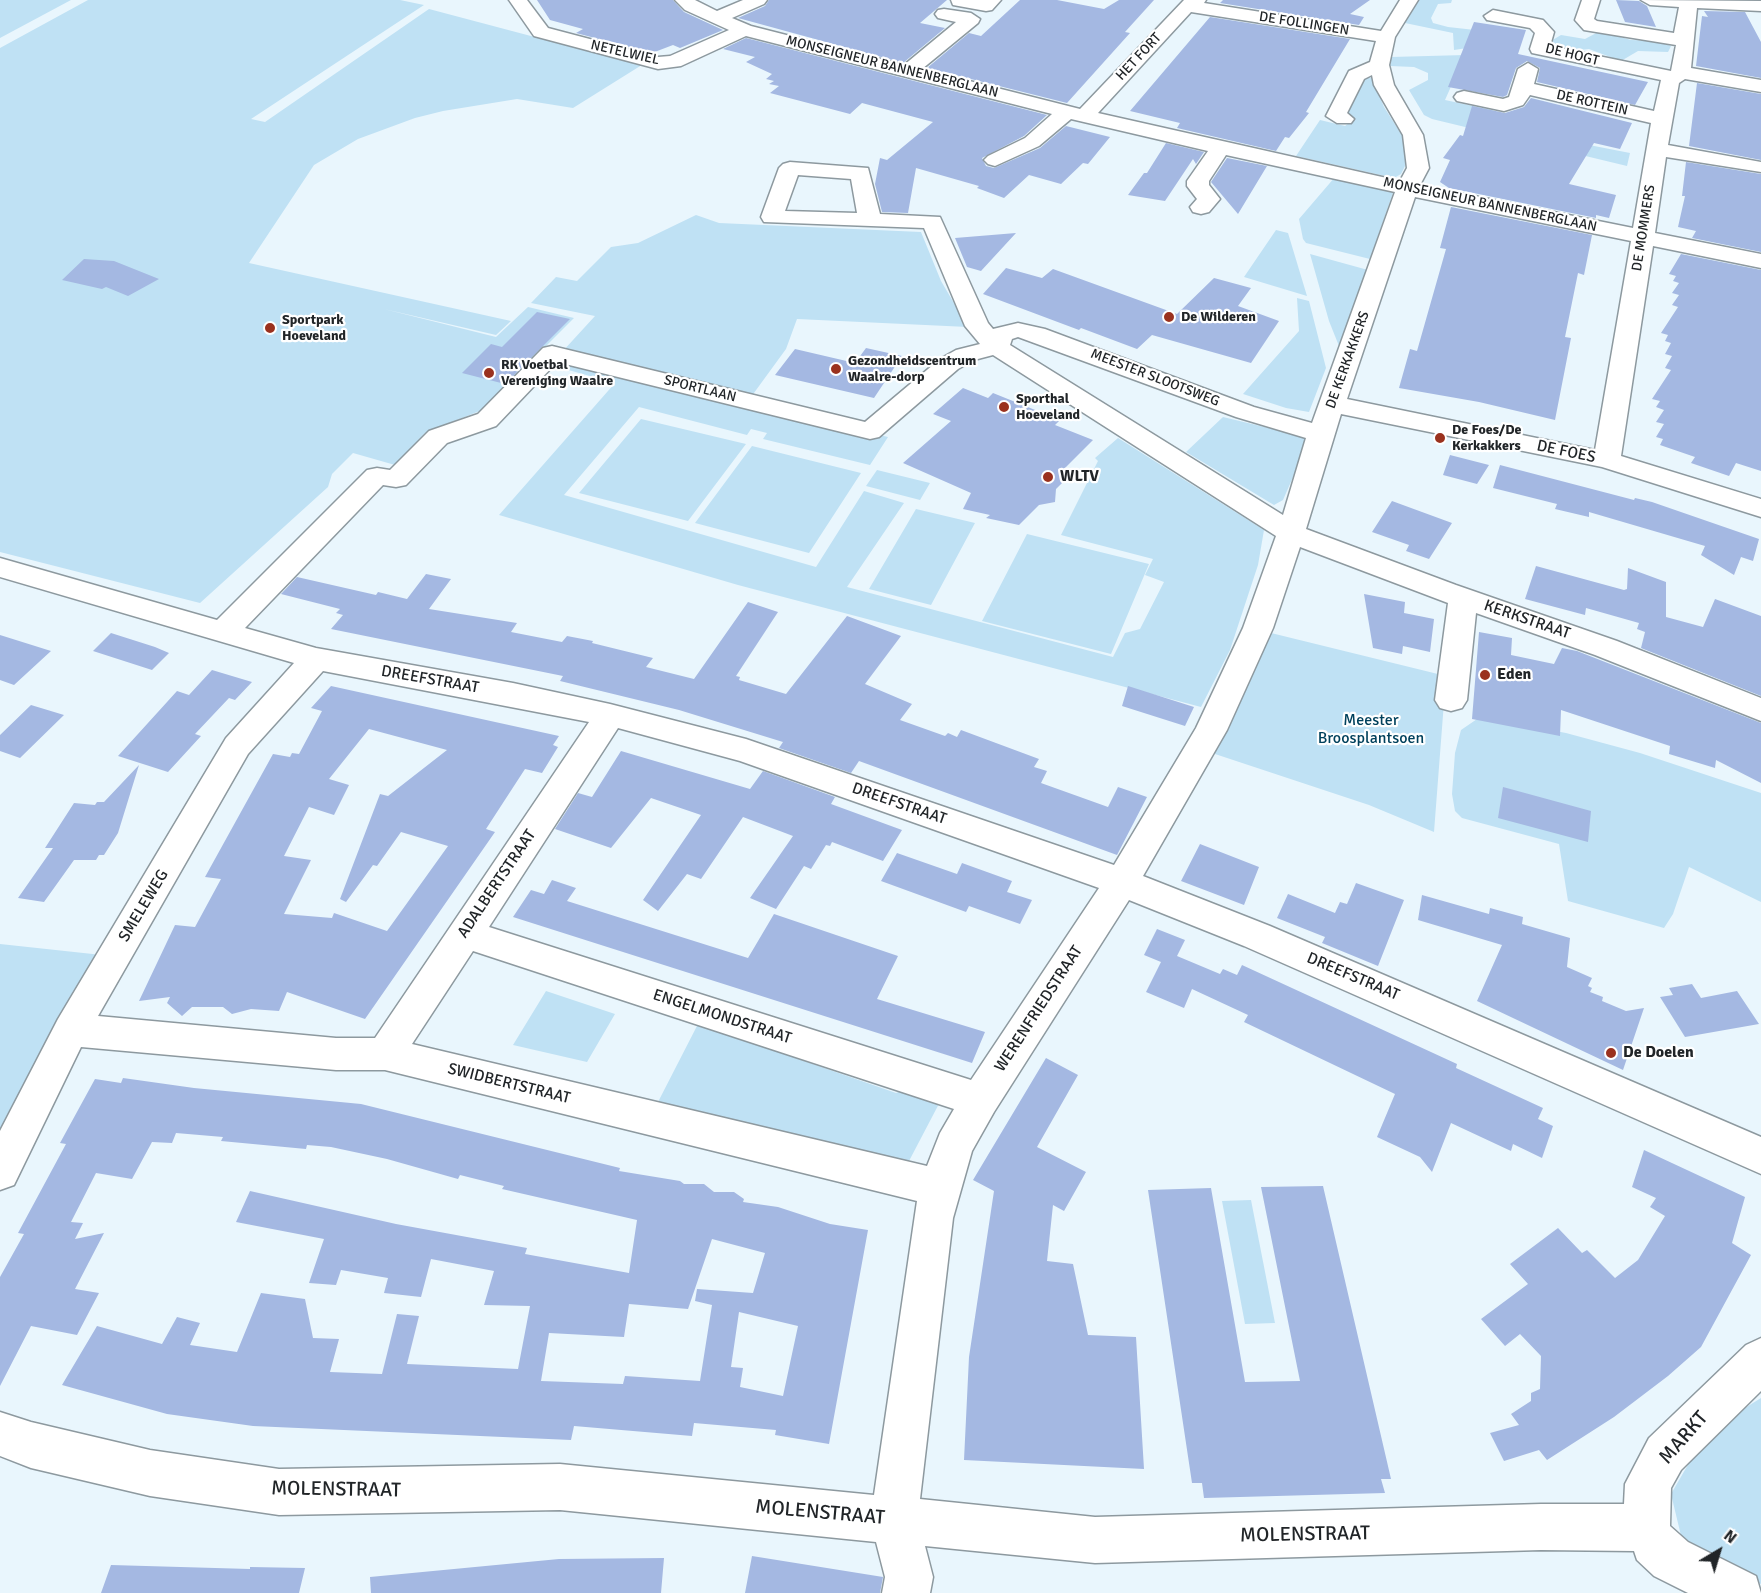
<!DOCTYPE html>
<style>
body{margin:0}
#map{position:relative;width:1761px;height:1593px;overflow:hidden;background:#e9f6fd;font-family:Signika,sans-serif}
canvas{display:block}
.north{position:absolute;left:1689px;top:1521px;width:60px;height:60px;-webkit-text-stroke:4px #fff;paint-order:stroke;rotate:38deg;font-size:16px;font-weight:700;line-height:24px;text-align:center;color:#212528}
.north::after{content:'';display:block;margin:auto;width:21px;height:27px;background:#212528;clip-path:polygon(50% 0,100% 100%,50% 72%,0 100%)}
</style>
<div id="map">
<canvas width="1761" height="1593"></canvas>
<div class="north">N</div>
</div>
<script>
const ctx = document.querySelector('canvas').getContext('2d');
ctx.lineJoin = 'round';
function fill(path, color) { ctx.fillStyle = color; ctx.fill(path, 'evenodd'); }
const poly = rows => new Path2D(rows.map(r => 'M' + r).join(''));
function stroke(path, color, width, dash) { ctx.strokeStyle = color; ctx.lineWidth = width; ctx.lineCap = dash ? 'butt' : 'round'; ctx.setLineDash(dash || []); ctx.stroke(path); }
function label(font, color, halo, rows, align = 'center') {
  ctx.font = font + ' Signika,sans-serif'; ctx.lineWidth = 4.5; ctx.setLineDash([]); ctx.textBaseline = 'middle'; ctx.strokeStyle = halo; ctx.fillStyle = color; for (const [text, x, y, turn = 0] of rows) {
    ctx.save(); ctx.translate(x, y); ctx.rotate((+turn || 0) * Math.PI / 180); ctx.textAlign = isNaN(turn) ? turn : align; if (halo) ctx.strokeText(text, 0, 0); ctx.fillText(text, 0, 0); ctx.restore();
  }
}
const green = poly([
 [0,0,71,0,0,38],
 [88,0,400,0,424,5,251,119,265,122,429,9,595,53,645,63,573,108,517,99,443,111,415,118,358,139,314,165,249,263,511,321,496,335,384,309,496,337,528,307,574,318,482,410,425,433,395,465,353,453,332,474,328,487,200,603,0,552,0,48],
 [1419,0,1452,0,1451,3,1438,4,1431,18,1433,23,1448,27,1475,30,1467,48,1454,50,1453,33,1405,23],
 [1600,31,1631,40,1659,41,1671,46,1668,52,1638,51,1621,61,1589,49,1571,51,1552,45,1551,41,1561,35,1585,39],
 [1465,55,1445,100,1492,110,1543,136,1630,153,1627,166,1432,119,1424,115,1409,90,1428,80,1428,73,1414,67,1390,66,1391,57],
 [1364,78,1372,78,1384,107,1405,140,1405,166,1401,174,1394,178,1296,156,1320,120,1345,126,1352,121,1344,113],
 [1335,177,1394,190,1370,259,1306,243,1303,239,1299,219],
 [696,215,719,223,921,232,941,281,968,327,797,319,786,349,751,397,562,352,595,316,531,303,556,277,577,281,611,247,638,243],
 [1276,230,1288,233,1307,296,1244,277],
 [1310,254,1368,270,1341,351,1329,321],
 [1297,298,1309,301,1326,368,1309,412,1286,408,1243,394,1299,331],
 [561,359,888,437,870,465,763,439,767,433,751,429,747,435,639,407,564,495,816,567,864,491,904,503,847,587,1113,657,1125,633,1140,629,1164,582,1145,575,1153,559,1061,535,1098,461,1095,458,1118,438,1264,530,1258,565,1230,650,1201,707,738,585,499,515,615,383,554,366],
 [1223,417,1310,438,1283,500,1274,505,1186,452],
 [641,419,746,444,688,521,579,493],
 [752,446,861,473,809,553,695,523],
 [877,470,930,483,920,500,866,486],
 [916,509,975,523,931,605,869,589],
 [1027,534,1149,564,1111,654,982,621],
 [1267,632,1446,676,1434,832,1369,805,1215,754,1212,750],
 [1480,717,1566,733,1640,753,1761,793,1761,902,1689,867,1673,914,1664,928,1568,901,1559,844,1462,818,1455,811,1452,794,1455,753,1461,730],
 [0,944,102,955,0,1151],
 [546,991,615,1014,587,1062,513,1045],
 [698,1024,896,1093,914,1086,942,1098,909,1161,713,1117,658,1102],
 [1251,1200,1275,1323,1245,1324,1222,1201],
 [1761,1398,1761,1584,1683,1544,1671,1494,1689,1463,1724,1421]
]);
const building = poly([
 [537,0,673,0,684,12,723,30,680,48,673,45,652,53,576,33,583,29,550,20],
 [769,0,947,0,920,23,945,28,903,63,738,18,765,6],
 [1020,0,1057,0,1104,9,1119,0,1154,0,1125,32,1130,33,1067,103,927,68,969,33,981,36],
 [1223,0,1370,0,1350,14,1364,17,1359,25,1220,3],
 [1616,0,1639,1,1647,6,1656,27,1625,22],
 [1704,11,1745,12,1761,42,1761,78,1696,66,1702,16,1708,17],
 [1210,17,1350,39,1306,112,1309,113,1289,138,1285,137,1276,151,1177,128,1180,123,1130,111],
 [1474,22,1526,30,1518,54,1648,82,1635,105,1537,82,1540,68,1527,61,1516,68,1507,95,1503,97,1448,87],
 [746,38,1047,115,1024,136,982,158,986,166,994,168,1040,148,1066,126,1110,137,1088,164,1083,163,1061,184,1029,175,1004,198,977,188,979,186,916,168,908,213,882,212,875,184,880,158,887,160,933,122,862,103,850,114,770,93,779,86,769,84,774,81,766,79,772,74,746,62,755,57,723,49],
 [1697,83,1761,94,1761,160,1689,146],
 [1531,98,1632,123,1620,149,1594,143,1569,184,1616,195,1609,218,1596,215,1596,218,1449,188,1440,182,1450,160,1443,158,1460,135,1463,136,1472,106,1505,113,1524,107],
 [1166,143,1204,152,1196,164,1193,159,1165,201,1128,195,1144,173,1147,173],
 [1227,158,1267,166,1238,214,1211,182],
 [1686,162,1761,174,1761,252,1692,238,1696,231,1678,227,1685,196,1682,196],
 [1451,207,1592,235,1584,275,1578,273,1565,337,1571,338,1555,420,1479,402,1399,388,1410,349,1417,351,1446,249,1440,248],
 [1016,233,981,271,967,267,955,238],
 [1681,254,1761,270,1761,471,1736,463,1729,476,1691,463,1695,457,1660,445,1663,439,1656,437,1664,424,1656,422,1664,410,1656,407,1660,401,1652,399,1671,370,1665,368,1672,356,1665,354,1671,343,1665,341,1668,335,1661,333,1678,307,1672,305,1679,295,1672,293,1679,283,1673,281,1676,276,1669,274],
 [84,259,114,261,159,279,128,296,106,287,102,289,62,280],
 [1006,268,1042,278,1053,269,1177,314,1214,278,1251,288,1238,306,1279,321,1251,363,1152,335,1137,349,1081,328,1079,330,983,294],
 [537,312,570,319,505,384,462,373,491,344,502,347],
 [866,348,902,356,874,398,775,375,795,349,855,363],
 [963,388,988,398,993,393,1060,420,1055,425,1093,440,1061,472,1070,475,1056,489,1055,502,1039,505,1019,525,986,518,990,515,963,509,971,493,903,463,951,421,933,414],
 [1450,455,1489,465,1477,484,1443,475],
 [1500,465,1634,500,1635,498,1652,502,1759,539,1753,561,1741,557,1734,575,1701,555,1705,546,1589,512,1589,517,1555,509,1557,504,1493,488],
 [1392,501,1452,523,1429,559,1406,551,1409,545,1372,532],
 [1536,566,1624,590,1627,589,1628,568,1666,582,1666,617,1703,627,1715,599,1761,616,1761,696,1641,648,1645,632,1637,629,1639,623,1586,608,1585,615,1525,599],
 [426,574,451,579,429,609,517,623,511,632,562,642,567,636,593,641,592,643,653,658,646,667,694,679,748,602,778,612,736,676,740,677,739,680,786,694,847,616,901,636,865,684,912,704,900,720,945,736,948,733,957,737,961,730,1039,759,1034,767,1047,771,1041,783,1108,807,1118,787,1147,797,1117,855,859,761,851,773,779,748,783,742,679,710,560,681,563,676,331,629,343,615,336,613,340,609,281,594,297,577,376,595,378,592,407,599],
 [1364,594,1405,602,1404,613,1434,619,1430,652,1403,646,1402,654,1373,648],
 [1479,632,1512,638,1511,655,1554,664,1562,648,1577,651,1761,723,1761,783,1716,760,1715,768,1669,754,1670,746,1561,710,1560,736,1472,719],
 [111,633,155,647,169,653,152,670,93,651],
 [0,635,51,651,14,685,0,680],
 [212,670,252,682,235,700,229,698,195,734,201,736,168,772,118,756,177,691,189,695],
 [331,686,559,736,553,745,558,747,542,773,525,769,486,829,495,832,365,1019,287,992,279,1011,251,1009,232,1014,223,1007,192,1007,182,1016,167,1003,170,997,139,1001,175,925,195,927,221,879,205,877,273,754,290,757,292,753,299,754,322,711,311,708],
 [369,729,447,750,388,796,380,794,340,899,346,902,373,865,377,866,401,832,448,846,387,931,334,913,332,918,284,914,311,860,284,856,309,807,334,815,349,785,329,779],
 [1128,686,1194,707,1185,726,1122,706],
 [31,705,64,715,20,758,0,751,0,735],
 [621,751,750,789,763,771,835,797,831,804,902,830,883,861,832,842,830,846,826,845,811,869,804,866,776,909,750,898,793,836,743,817,701,879,687,874,658,911,643,900,701,815,651,798,611,848,555,829,578,793,592,797],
 [139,765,118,833,104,855,99,855,96,860,74,860,44,902,18,898,53,848,45,848,74,803,95,805,97,802,104,802],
 [1503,787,1591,811,1588,842,1498,818],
 [1200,844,1259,867,1244,905,1181,881],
 [897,853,957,874,962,863,1012,881,1007,892,1032,900,1020,924,969,906,966,912,881,881],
 [552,880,576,888,567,901,748,958,774,914,898,956,877,999,985,1032,972,1063,513,917,531,890,544,894],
 [1356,883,1404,900,1378,966,1322,943,1325,937,1277,918,1288,894,1335,913,1340,902,1347,904],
 [1422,895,1489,914,1490,908,1523,917,1522,924,1570,938,1567,967,1592,978,1588,986,1592,988,1590,992,1603,997,1602,1001,1626,1011,1644,1008,1623,1070,1477,1001,1502,945,1418,920],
 [1157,929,1185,940,1177,956,1220,974,1223,969,1237,975,1242,965,1457,1064,1456,1068,1543,1108,1538,1119,1553,1126,1542,1158,1513,1144,1511,1151,1451,1123,1432,1172,1420,1157,1377,1137,1395,1094,1244,1022,1248,1015,1192,989,1184,1008,1146,992,1161,962,1144,955],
 [1692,984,1701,998,1737,991,1759,1024,1685,1037,1660,997,1673,995,1669,988],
 [1046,1058,1078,1075,1037,1147,1086,1172,1064,1211,1053,1205,1047,1261,1073,1264,1088,1335,1136,1337,1144,1469,964,1460,969,1357,994,1191,973,1180],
 [123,1078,194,1088,361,1104,620,1168,619,1171,680,1181,684,1184,704,1184,714,1192,734,1192,744,1199,743,1202,778,1207,830,1224,868,1230,829,1444,775,1435,776,1430,694,1423,692,1436,574,1426,571,1440,253,1426,167,1414,62,1385,97,1326,162,1344,177,1317,200,1323,190,1345,237,1352,261,1293,305,1299,313,1338,339,1339,330,1372,382,1374,397,1314,419,1316,407,1364,518,1369,530,1306,484,1305,494,1271,431,1259,421,1297,384,1293,388,1278,341,1270,336,1285,309,1283,324,1239,236,1222,250,1191,396,1224,527,1248,525,1254,629,1273,637,1220,502,1189,504,1186,460,1175,458,1179,387,1159,331,1147,307,1145,306,1149,221,1141,223,1137,176,1133,172,1143,152,1142,132,1179,96,1173,71,1222,83,1223,75,1239,104,1233,75,1289,99,1293,77,1335,31,1326,0,1386,0,1277,24,1234,18,1233,66,1144,60,1143,95,1079,121,1083],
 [712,1239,765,1253,753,1293,697,1289,695,1301,712,1305,700,1381,625,1376,623,1384,541,1381,549,1333,624,1337,629,1304,688,1309],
 [739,1312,798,1326,783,1396,740,1387,743,1368,731,1367],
 [1644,1150,1745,1197,1732,1243,1751,1255,1701,1347,1668,1376,1614,1417,1547,1460,1539,1450,1504,1461,1490,1433,1519,1425,1511,1414,1531,1401,1531,1393,1540,1389,1541,1356,1520,1334,1505,1346,1481,1319,1528,1284,1510,1264,1558,1228,1582,1253,1587,1250,1615,1278,1638,1260,1665,1216,1650,1207,1656,1198,1632,1187],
 [1323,1186,1391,1479,1381,1479,1385,1493,1204,1498,1202,1483,1192,1483,1148,1190,1211,1188,1245,1382,1300,1381,1261,1187],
 [752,1556,883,1577,880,1593,745,1593],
 [664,1558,661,1593,371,1593,370,1577,559,1559],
 [111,1565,250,1569,250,1567,305,1568,299,1593,101,1593]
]);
const minor = poly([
 [509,0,527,0,548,28,658,57,670,56,729,30,685,10,675,0,695,0,717,11,743,0,767,0,764,4,732,18,751,26,904,65,956,22,938,18,935,14,938,10,944,9,971,13,980,19,978,23,922,69,1080,109,1184,0,1206,0,1204,3,1381,31,1400,0,1418,0,1395,37,1389,65,1394,85,1423,135,1429,168,1420,185,1633,228,1651,123,1530,95,1523,105,1504,111,1457,101,1454,97,1457,93,1464,91,1503,99,1509,97,1518,69,1528,63,1538,69,1534,84,1654,111,1661,80,1532,53,1530,49,1535,33,1530,28,1487,20,1484,16,1493,10,1543,20,1554,32,1550,46,1671,71,1676,45,1584,30,1575,20,1582,0,1600,0,1594,19,1597,21,1674,33,1679,7,1650,5,1641,0,1761,1,1761,11,1697,8,1691,68,1761,80,1761,92,1685,79,1679,83,1668,145,1761,162,1761,172,1666,157,1655,233,1761,254,1761,268,1653,246,1621,456,1761,499,1761,517,1602,467,1341,414,1306,529,1456,585,1617,641,1761,698,1761,721,1595,655,1476,613,1467,700,1462,708,1451,711,1440,708,1435,700,1448,603,1300,547,1273,628,1227,730,1143,876,1270,926,1761,1137,1761,1174,1244,946,1129,900,994,1112,972,1151,953,1218,920,1499,1095,1517,1541,1504,1624,1504,1625,1484,1649,1438,1746,1345,1761,1338,1761,1391,1681,1470,1671,1488,1670,1526,1688,1542,1756,1576,1761,1593,1688,1593,1654,1576,1637,1560,1634,1551,1541,1550,1095,1563,925,1546,933,1577,930,1593,882,1593,885,1577,876,1542,560,1510,279,1515,150,1496,31,1468,0,1456,0,1412,31,1422,150,1450,279,1469,560,1464,874,1495,917,1201,385,1070,336,1070,81,1047,14,1185,0,1190,0,1131,58,1019,226,738,294,663,0,577,0,558,217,620,367,470,377,468,390,470,429,431,478,414,543,348,552,346,865,422,940,359,956,350,980,344,965,326,924,228,764,222,761,217,779,168,783,164,790,162,868,168,880,214,940,217,988,323,993,329,1018,323,1045,329,1254,407,1312,423,1395,192,1226,155,1209,181,1209,185,1220,199,1209,212,1201,214,1193,212,1190,207,1197,199,1187,186,1187,181,1208,151,1071,119,1039,146,995,166,988,164,984,160,988,156,1025,138,1052,114,746,36,681,66,658,69,534,36,509,0],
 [1191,12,1376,41,1370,62,1349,71,1326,116,1337,123,1351,123,1354,119,1347,113,1364,79,1372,75,1374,85,1403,135,1407,168,1400,181,1098,113,1191,12],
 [798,175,851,179,857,213,785,211,798,175],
 [1415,197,1631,241,1595,450,1347,399,1415,197],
 [1018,337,1236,417,1306,438,1283,515,1010,345,1012,339,1018,337],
 [993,355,1276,536,1243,628,1196,728,1114,865,746,739,610,704,513,683,316,648,245,628,383,485,396,487,406,485,447,443,496,426,557,362,870,439,879,437,958,369,974,360,993,355],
 [323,671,589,722,375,1038,336,1038,98,1016,248,754,323,671],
 [618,728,740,761,1099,888,971,1080,489,927,618,728],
 [473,951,954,1109,940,1133,927,1166,412,1044,473,951],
 [951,0,1001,0,992,10,986,11,953,5,951,0]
]);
const markers = [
 [1169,317,6,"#9a311e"],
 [270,328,6,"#9a311e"],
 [836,369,6,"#9a311e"],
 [489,373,6,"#9a311e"],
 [1004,407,6,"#9a311e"],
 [1440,438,6,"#9a311e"],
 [1048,477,6,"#9a311e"],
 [1485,675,6,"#9a311e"],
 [1611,1053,6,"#9a311e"]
];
const farStreetnames = [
 ["DE FOLLINGEN",1304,24,9],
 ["NETELWIEL",625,53,13],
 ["DE HOGT",1572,55,14],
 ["HET FORT",1139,57,-47],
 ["MONSEIGNEUR BANNENBERGLAAN",892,67,14],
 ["DE ROTTEIN",1592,103,13],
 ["MONSEIGNEUR BANNENBERGLAAN",1490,205,12],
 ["DE MOMMERS",1644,228,-81],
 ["DE KERKAKKERS",1348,360,-70],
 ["MEESTER SLOOTSWEG",1155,378,21],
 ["SPORTLAAN",700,389,14]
];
const farPoinames = [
 ["De Wilderen",1181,317],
 ["Sportpark",282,320],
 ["Hoeveland",282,336],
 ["Gezondheidscentrum",848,361],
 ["Waalre-dorp",848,377],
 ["RK Voetbal",501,365],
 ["Vereniging Waalre",501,381],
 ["Sporthal",1016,399],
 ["Hoeveland",1016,415],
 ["De Foes/De",1452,430],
 ["Kerkakkers",1452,446]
];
const streetNames = [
 ["DE FOES",1566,452,12],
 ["KERKSTRAAT",1527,620,19],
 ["DREEFSTRAAT",430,680,10],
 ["DREEFSTRAAT",899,804,19],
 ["ADALBERTSTRAAT",497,884,-56],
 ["SMELEWEG",144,906,-59],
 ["DREEFSTRAAT",1353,977,23],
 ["WERENFRIEDSTRAAT",1039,1009,-57],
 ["ENGELMONDSTRAAT",722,1017,18],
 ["SWIDBERTSTRAAT",509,1084,14]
];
const poiNames = [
 ["WLTV",1060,477],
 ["Eden",1497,675],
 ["De Doelen",1623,1053]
];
const parkNames = [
 ["Meester",1371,721],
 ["Broosplantsoen",1371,739]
];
const nearStreetnames = [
 ["MARKT",1684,1438,-49],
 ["MOLENSTRAAT",336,1490,1],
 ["MOLENSTRAAT",820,1513,5],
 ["MOLENSTRAAT",1305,1535,-1]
];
fill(green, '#bfe1f4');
fill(building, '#a4b8e2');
stroke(minor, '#8d999f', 3);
fill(minor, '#fff');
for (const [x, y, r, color] of markers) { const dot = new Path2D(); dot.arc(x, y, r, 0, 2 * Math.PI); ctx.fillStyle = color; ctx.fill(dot); stroke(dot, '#fff', 2); }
label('14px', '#212528', '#fff', farStreetnames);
label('bold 14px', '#212528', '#fff', farPoinames, 'left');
label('16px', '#212528', '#fff', streetNames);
label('bold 16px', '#212528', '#fff', poiNames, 'left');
label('16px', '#00415c', '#fff', parkNames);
label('20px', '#212528', '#fff', nearStreetnames);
</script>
